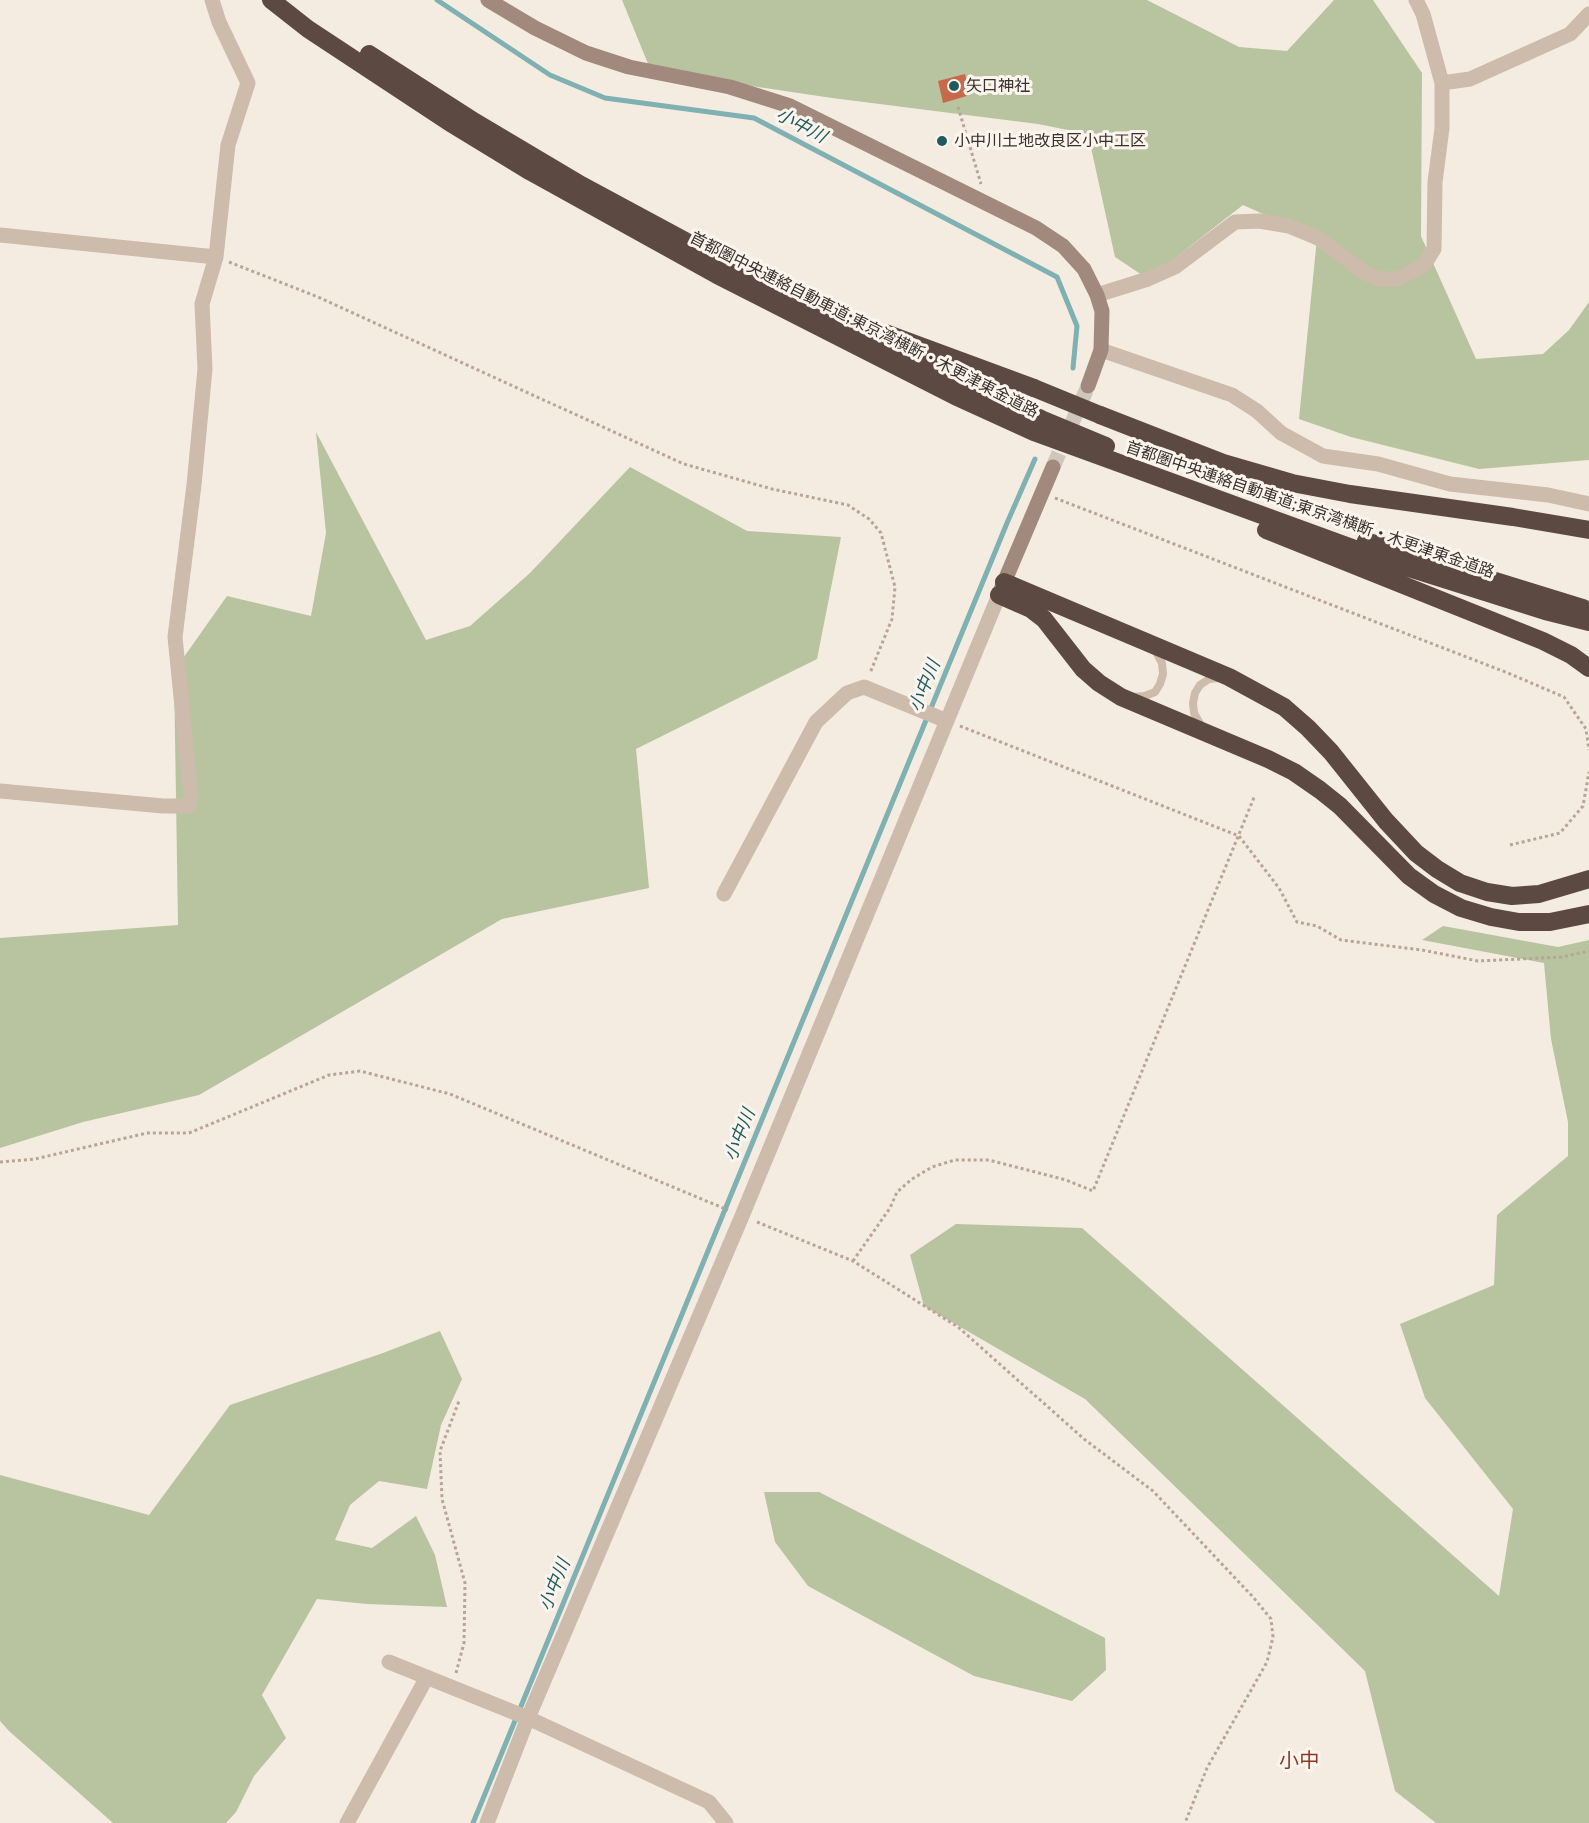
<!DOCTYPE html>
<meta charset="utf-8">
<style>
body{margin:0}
canvas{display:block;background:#f4ebe1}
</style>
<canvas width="1589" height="1823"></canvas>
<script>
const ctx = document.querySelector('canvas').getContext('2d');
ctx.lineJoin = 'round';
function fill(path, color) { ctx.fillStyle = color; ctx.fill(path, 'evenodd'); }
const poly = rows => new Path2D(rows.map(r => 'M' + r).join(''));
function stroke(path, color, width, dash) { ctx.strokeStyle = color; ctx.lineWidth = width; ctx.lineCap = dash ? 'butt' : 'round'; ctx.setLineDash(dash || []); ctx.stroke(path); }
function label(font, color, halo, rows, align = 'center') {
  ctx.font = font + ' "Work Sans","Noto Sans JP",sans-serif'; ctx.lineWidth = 6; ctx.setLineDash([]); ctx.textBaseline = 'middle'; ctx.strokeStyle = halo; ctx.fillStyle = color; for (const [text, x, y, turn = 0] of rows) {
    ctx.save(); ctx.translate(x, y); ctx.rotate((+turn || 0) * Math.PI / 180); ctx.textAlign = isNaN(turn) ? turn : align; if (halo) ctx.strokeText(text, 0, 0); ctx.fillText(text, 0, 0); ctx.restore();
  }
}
const green = poly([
 [622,0,1147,0,1239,47,1287,51,1334,0,1373,0,1422,73,1421,236,1476,359,1543,354,1569,330,1589,302,1589,460,1479,469,1351,437,1299,419,1317,238,1243,205,1148,279,1115,257,1088,134,1038,124,832,98,651,71],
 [316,432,426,640,470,626,530,573,630,467,747,531,841,537,817,659,636,749,649,888,502,919,199,1095,83,1122,0,1148,0,938,178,925,174,671,227,596,311,616,326,533],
 [1443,926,1558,947,1589,940,1589,1823,1436,1823,1395,1791,1365,1671,1085,1399,924,1306,910,1255,956,1224,1082,1228,1499,1596,1513,1509,1425,1398,1400,1324,1494,1285,1497,1215,1568,1156,1568,1122,1551,1039,1544,963,1422,940],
 [440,1331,462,1379,441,1425,427,1489,379,1481,350,1505,335,1540,372,1548,416,1516,435,1555,447,1607,367,1604,317,1599,262,1695,286,1738,254,1776,236,1812,226,1823,113,1823,9,1731,0,1721,0,1475,149,1515,230,1405,383,1353],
 [764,1492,819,1492,1105,1638,1106,1670,1072,1701,974,1676,808,1586,775,1542]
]);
const stream = poly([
 [437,0,550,75,605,98,754,118,1057,277,1077,326,1073,368],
 [473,1823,1007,523,1035,459]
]);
const building = poly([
 [965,74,970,95,943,103,938,81]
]);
const secondaryTunnel = poly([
 [1053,467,1088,386]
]);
const path = poly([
 [958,107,981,184],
 [229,262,318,297,684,464,772,489,848,505,869,519,881,533,895,587,892,619,870,673],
 [1055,498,1508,673,1564,697,1586,729,1589,750],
 [960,726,1239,836,1279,888,1297,922,1317,926,1341,940,1422,950,1478,961,1562,957,1589,951],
 [1510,845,1560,833,1583,806,1589,772],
 [0,1162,35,1159,147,1133,189,1133,329,1075,360,1071,450,1094,728,1210],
 [757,1222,853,1261,958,1327,1084,1439,1153,1491,1253,1597,1271,1619,1273,1637,1267,1662,1207,1768,1185,1823],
 [853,1261,890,1208,897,1192,912,1179,932,1167,955,1160,989,1160,1066,1180,1093,1191,1255,795],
 [456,1673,464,1643,465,1583,442,1499,440,1451,459,1401]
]);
const lane = poly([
 [1132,697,1145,696,1155,692,1160,684,1163,674,1162,663,1155,650],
 [1202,727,1194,713,1193,703,1195,693,1200,685,1209,679,1219,678]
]);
const street = poly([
 [1442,83,1470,79,1570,34,1589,14],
 [0,235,216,257],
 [1097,295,1148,279,1175,267,1235,222,1259,221,1289,226,1318,238,1365,273,1379,279,1398,279,1424,265,1434,249,1435,182,1442,128,1442,83,1423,14,1416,0],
 [1101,350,1232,395,1257,411,1281,433,1323,456,1378,464,1450,484,1548,495,1589,504],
 [0,791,163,806,189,806,191,797,175,637,194,485,205,369,202,304,216,257,228,145,248,83,219,22,212,0],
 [724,894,816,722,847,693,864,687,947,721],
 [389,1662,528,1718,709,1802,726,1823],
 [347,1823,427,1677],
 [487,1823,528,1718,742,1216,999,595]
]);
const secondary = poly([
 [488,0,535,28,586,53,629,67,730,87,790,106,1036,228,1063,246,1084,269,1097,295,1102,311,1101,350,1088,386],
 [1000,592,1053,467]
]);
const highway = poly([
 [271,0,308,29,449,122,531,172,717,275,955,396,1034,432,1396,564,1545,611,1589,622],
 [369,54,475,122,581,185,685,241,971,386,1041,419,1106,446],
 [885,333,1034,388],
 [1100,415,1223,463,1292,483,1350,494,1513,517,1589,530],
 [1266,530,1543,641,1571,655,1589,668],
 [1366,541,1583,608],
 [1004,582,1229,677,1284,707,1308,728,1331,752,1386,821,1416,853,1437,869,1460,883,1487,892,1512,896,1539,894,1589,879],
 [999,595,1031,609,1044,619,1083,669,1099,683,1121,697,1268,759,1294,772,1320,790,1340,806,1409,876,1434,894,1461,908,1491,917,1519,922,1550,922,1589,914]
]);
const highwayBridge = poly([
 [1034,388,1100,415]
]);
const markers = [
 [954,86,6,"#1f5a5e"],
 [942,141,6,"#1f5a5e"]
];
const poiNames = [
 ["矢口神社",966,86],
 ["小中川土地改良区小中工区",954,141]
];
const streetNames = [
 ["首都圏中央連絡自動車道;東京湾横断・木更津東金道路",864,325,27],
 ["首都圏中央連絡自動車道;東京湾横断・木更津東金道路",1310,510,19]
];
const waterNames = [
 ["小中川",801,126,28],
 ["小中川",925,686,-68],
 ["小中川",740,1135,-68],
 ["小中川",555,1585,-68]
];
const quarterNames = [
 ["小中",1299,1761]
];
fill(green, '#b8c4a0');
stroke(stream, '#7fb0b2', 5);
fill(building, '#c8694b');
stroke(secondaryTunnel, '#cfc6bd', 15, [15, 8]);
stroke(path, '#b9a596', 3, [3, 3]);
stroke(lane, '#cdbbac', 8);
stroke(street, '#cdbbac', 15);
stroke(secondary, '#a18a7d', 15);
stroke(highway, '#5c4a42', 18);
stroke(highwayBridge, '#5c4a42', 18);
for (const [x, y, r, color] of markers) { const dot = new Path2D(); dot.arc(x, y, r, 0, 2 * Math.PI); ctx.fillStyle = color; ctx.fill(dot); stroke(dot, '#fbf5ee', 2); }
label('16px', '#3b302b', '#fbf5ee', poiNames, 'left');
label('16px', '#3b302b', '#fbf5ee', streetNames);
label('italic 18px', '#1f5a5e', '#fbf5ee', waterNames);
label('20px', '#8c3b22', '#fbf5ee', quarterNames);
</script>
